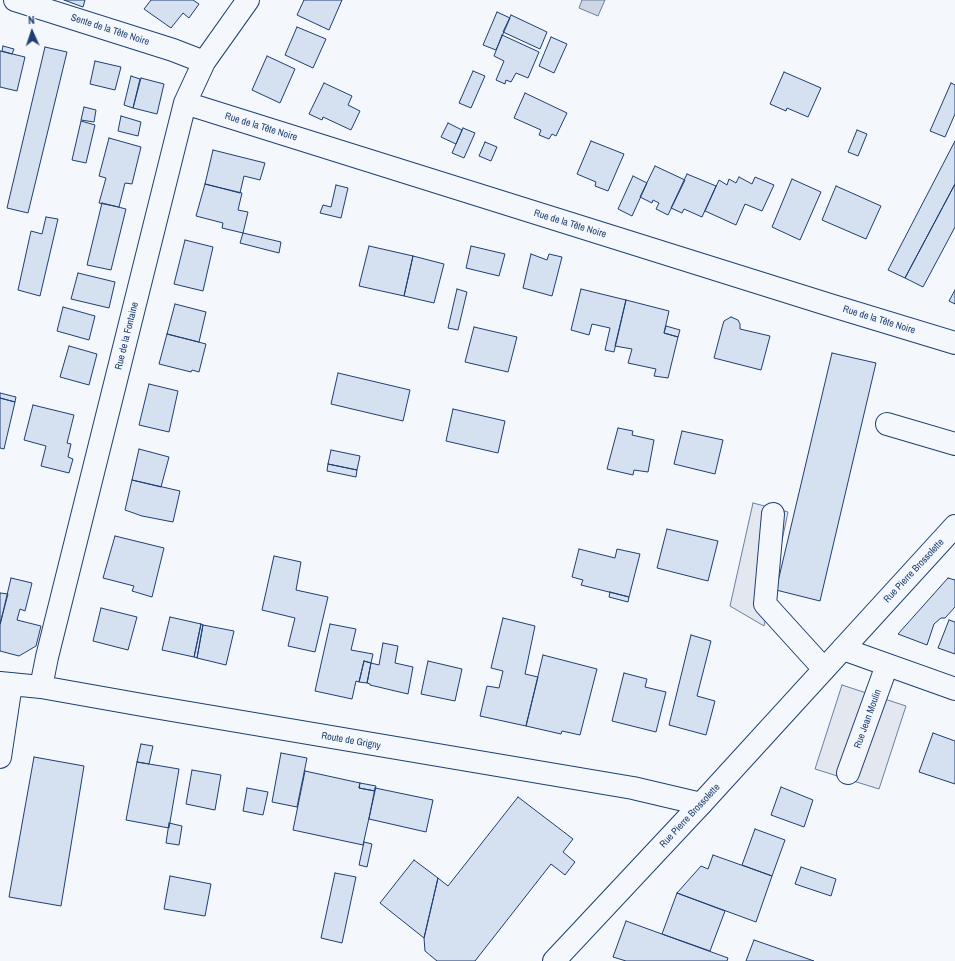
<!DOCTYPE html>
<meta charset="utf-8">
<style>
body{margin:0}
#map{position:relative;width:955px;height:961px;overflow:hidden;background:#f4f7fb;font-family:"Archivo Narrow",sans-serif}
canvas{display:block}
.north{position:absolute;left:12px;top:12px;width:40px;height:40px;-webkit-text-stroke:3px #f4f7fb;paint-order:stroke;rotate:357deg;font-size:11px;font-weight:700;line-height:16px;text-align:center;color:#1d3f73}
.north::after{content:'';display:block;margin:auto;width:14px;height:18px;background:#1d3f73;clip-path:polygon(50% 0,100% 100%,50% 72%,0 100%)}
</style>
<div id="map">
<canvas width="955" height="961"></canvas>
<div class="north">N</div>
</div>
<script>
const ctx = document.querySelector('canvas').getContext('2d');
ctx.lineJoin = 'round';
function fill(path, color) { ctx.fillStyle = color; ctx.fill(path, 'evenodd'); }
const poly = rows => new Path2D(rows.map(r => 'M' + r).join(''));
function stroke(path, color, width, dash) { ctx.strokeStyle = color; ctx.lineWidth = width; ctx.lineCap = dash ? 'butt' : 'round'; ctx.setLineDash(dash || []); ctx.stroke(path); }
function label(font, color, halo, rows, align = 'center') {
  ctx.font = font + ' "Archivo Narrow",sans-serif'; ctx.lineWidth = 3; ctx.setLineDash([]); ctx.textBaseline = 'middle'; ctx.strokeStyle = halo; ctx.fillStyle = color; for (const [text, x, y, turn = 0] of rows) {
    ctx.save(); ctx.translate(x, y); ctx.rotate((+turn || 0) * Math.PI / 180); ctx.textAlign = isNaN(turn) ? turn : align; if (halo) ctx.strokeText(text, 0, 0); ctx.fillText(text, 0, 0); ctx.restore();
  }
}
const parking = poly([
 [753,503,788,512,764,626,730,606,753,503],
 [842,685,906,706,879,789,815,769,842,685]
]);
const water = poly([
 [582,0,605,0,598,16,579,8,582,0]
]);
const building = poly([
 [64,0,85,0,83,7,64,0],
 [151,0,193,0,199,4,189,18,183,13,171,28,144,9,151,0],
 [304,0,342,0,329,30,297,15,304,0],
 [497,12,510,18,496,50,483,45,497,12],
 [511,15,547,32,540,49,503,32,511,15],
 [297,27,326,39,313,68,285,55,297,27],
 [502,35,539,52,528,78,516,73,511,82,506,80,505,84,496,80,504,61,494,56,502,35],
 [551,37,567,44,554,73,539,66,551,37],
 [3,46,14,49,12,54,2,51,3,46],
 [45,47,67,52,28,213,7,208,45,47],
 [0,51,25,57,17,91,0,87,0,51],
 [267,56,295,69,280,103,252,90,267,56],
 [95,61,121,67,115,90,90,84,95,61],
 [473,71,485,76,471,108,459,103,473,71],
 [784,72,821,88,808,117,787,108,786,111,770,104,784,72],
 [131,76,140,79,133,108,124,105,131,76],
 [141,78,164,84,157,114,133,108,141,78],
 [324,83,352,96,348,105,360,111,351,130,323,117,322,120,309,114,324,83],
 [951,83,955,85,955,114,945,137,930,131,951,83],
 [525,93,567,113,556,136,552,134,549,139,539,135,541,130,514,118,525,93],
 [84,107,96,110,94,122,81,120,84,107],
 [121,116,141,122,138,136,118,131,121,116],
 [81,121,95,125,86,163,72,160,81,121],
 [448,123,462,130,456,144,441,137,448,123],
 [463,128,475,133,464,158,452,153,463,128],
 [857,130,867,134,858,156,848,152,857,130],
 [109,138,141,147,132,184,125,183,119,207,99,203,106,178,99,176,109,138],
 [591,141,624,154,608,191,595,186,596,182,577,174,591,141],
 [955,141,955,184,905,278,888,270,955,141],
 [485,142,497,147,491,161,479,156,485,142],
 [213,150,265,163,260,180,244,176,240,193,205,184,213,150],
 [655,166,685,180,668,215,656,209,659,203,653,200,652,203,640,197,655,166],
 [687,174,716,186,702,217,684,209,682,213,671,208,687,174],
 [633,176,647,183,632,216,618,209,633,176],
 [739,177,752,184,755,177,774,185,762,211,745,204,736,225,705,211,719,180,727,185,729,179,736,183,739,177],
 [792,179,821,192,800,240,772,227,792,179],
 [205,184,242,193,238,210,248,212,243,233,222,228,223,223,196,216,205,184],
 [955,184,955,227,923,287,905,278,955,184],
 [336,185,348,188,341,218,320,213,323,205,331,207,336,185],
 [836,186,881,206,866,239,822,220,836,186],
 [102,203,126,209,111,270,87,265,102,203],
 [46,217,58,219,40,296,18,290,31,231,42,234,46,217],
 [243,233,281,242,279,253,240,243,243,233],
 [185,240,213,247,203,291,174,284,185,240],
 [369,246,413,256,404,296,359,286,369,246],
 [471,246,505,254,499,276,466,268,471,246],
 [531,254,547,260,549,254,562,257,552,296,523,288,531,254],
 [413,256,444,264,434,303,404,296,413,256],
 [78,273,115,282,109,308,71,299,78,273],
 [457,289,467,292,458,330,448,328,457,289],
 [581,289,626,300,614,352,605,350,610,328,592,324,589,335,571,330,581,289],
 [955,290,955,304,949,301,955,290],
 [626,300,669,311,664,333,678,337,668,378,654,376,656,369,628,363,632,349,615,346,626,300],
 [175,304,206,312,199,342,167,334,175,304],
 [63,307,95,316,89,340,57,331,63,307],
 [731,317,738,320,740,324,740,329,770,336,761,370,714,358,723,324,724,321,731,317],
 [666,326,680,330,678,337,664,333,666,326],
 [474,327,517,337,508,372,465,362,474,327],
 [167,334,206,344,199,372,192,370,191,372,159,364,167,334],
 [69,346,97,354,89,385,60,377,69,346],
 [832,353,876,363,820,601,776,590,832,353],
 [338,373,410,390,403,421,331,404,338,373],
 [149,384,178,391,169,432,139,425,149,384],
 [0,393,16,397,15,402,0,398,0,393],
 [0,398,15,402,4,449,0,448,0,398],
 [33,405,74,415,67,443,71,444,68,457,73,459,69,473,41,466,46,446,24,440,33,405],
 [453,409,505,421,498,453,446,441,453,409],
 [618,428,633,431,632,435,654,440,648,472,634,470,633,475,607,469,618,428],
 [682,431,723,440,715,474,674,464,682,431],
 [139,449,169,457,161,487,132,480,139,449],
 [331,450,360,456,357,470,328,464,331,450],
 [328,464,357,470,356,477,327,471,328,464],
 [132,480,180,491,173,522,142,516,125,510,132,480],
 [667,529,718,541,708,581,657,568,667,529],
 [115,536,164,548,152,597,132,591,134,586,103,578,115,536],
 [579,549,615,558,617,549,640,554,629,597,581,585,583,580,572,577,579,549],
 [274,556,301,562,296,590,328,597,315,652,288,646,295,618,262,610,274,556],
 [11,578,32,583,25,611,20,609,17,620,41,626,36,646,19,656,0,651,0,625,11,578],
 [948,578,955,580,955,607,945,618,941,618,934,624,927,645,898,634,948,578],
 [610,592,629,597,628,602,609,597,610,592],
 [0,593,8,594,0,624,0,593],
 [101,608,137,617,128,650,93,641,101,608],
 [170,617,201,624,194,657,162,650,170,617],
 [503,618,535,626,525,674,538,677,526,726,480,716,487,686,499,688,503,671,491,668,503,618],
 [949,620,955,622,955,654,938,648,949,620],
 [201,624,203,625,197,658,194,657,201,624],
 [330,624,356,629,351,650,373,654,371,663,364,661,359,682,356,681,352,699,315,691,330,624],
 [203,625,234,631,226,665,197,658,203,625],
 [691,635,711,641,697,696,715,701,706,735,669,725,691,635],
 [383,643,398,646,395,663,413,667,408,694,370,685,370,684,367,683,371,663,379,665,383,643],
 [543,655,597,669,580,735,562,731,561,734,526,726,543,655],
 [364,661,371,663,367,683,359,682,364,661],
 [428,661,462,669,455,701,421,694,428,661],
 [624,673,647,679,645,687,666,692,656,732,612,721,624,673],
 [933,733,955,741,955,784,919,772,933,733],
 [141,744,153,746,149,764,137,762,141,744],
 [281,753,307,758,297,807,272,802,281,753],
 [34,757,84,766,61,906,9,897,34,757],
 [137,762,179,769,169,828,126,820,137,762],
 [192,770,221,775,215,810,186,804,192,770],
 [305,771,360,783,359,788,375,791,363,845,293,830,305,771],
 [360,783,376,786,375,791,359,788,360,783],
 [781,787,813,800,804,827,771,815,781,787],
 [247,788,268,792,263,815,243,811,247,788],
 [375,788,433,800,426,832,369,819,375,788],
 [518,797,573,839,563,852,575,862,565,875,551,864,475,961,437,961,425,951,424,938,438,878,448,886,518,797],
 [169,823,182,826,179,845,166,843,169,823],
 [755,829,785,840,772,876,742,865,755,829],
 [364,842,372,844,367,867,359,865,364,842],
 [713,855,772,876,756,922,677,893,701,866,708,869,713,855],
 [414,860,438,878,424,938,380,903,414,860],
 [801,867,836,879,831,896,795,884,801,867],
 [335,873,356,877,342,943,321,938,335,873],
 [170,876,211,884,205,916,164,909,170,876],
 [677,893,725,911,710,951,662,934,677,893],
 [626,921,728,958,727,961,626,961,613,957,626,921],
 [754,940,814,961,746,961,754,940]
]);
const minor = poly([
 [15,0,173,50,204,62],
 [185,103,833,306,955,343],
 [887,424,955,444],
 [773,514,765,604,824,669],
 [843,649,955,689],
 [0,683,41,687,148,706,633,788,701,804],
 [41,687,47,657,185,103,204,62,248,0],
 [0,757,11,684],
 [848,773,887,665]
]);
const major = poly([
 [554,961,701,804,955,526]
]);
const streetNames = [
 ["Sente de la Tête Noire",110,30,18],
 ["Rue de la Tête Noire",261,127,17],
 ["Rue de la Tête Noire",570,224,17],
 ["Rue de la Tête Noire",879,320,17],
 ["Rue de la Fontaine",127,336,-76],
 ["Rue Pierre Brossolette",914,571,-47],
 ["Rue Jean Moulin",868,719,-70],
 ["Route de Grigny",351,741,10],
 ["Rue Pierre Brossolette",690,816,-47]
];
fill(parking, '#e3e8f0');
stroke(parking, '#687fa3', 1);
fill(water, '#cfd7e4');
stroke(water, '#687fa3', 1);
fill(building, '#d5e0f0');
stroke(building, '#1d3f73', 1);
stroke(minor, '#1d3f73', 24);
stroke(major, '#1d3f73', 24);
stroke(minor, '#f4f7fb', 22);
stroke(major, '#f4f7fb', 22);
label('10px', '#1d3f73', '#f4f7fb', streetNames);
</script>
